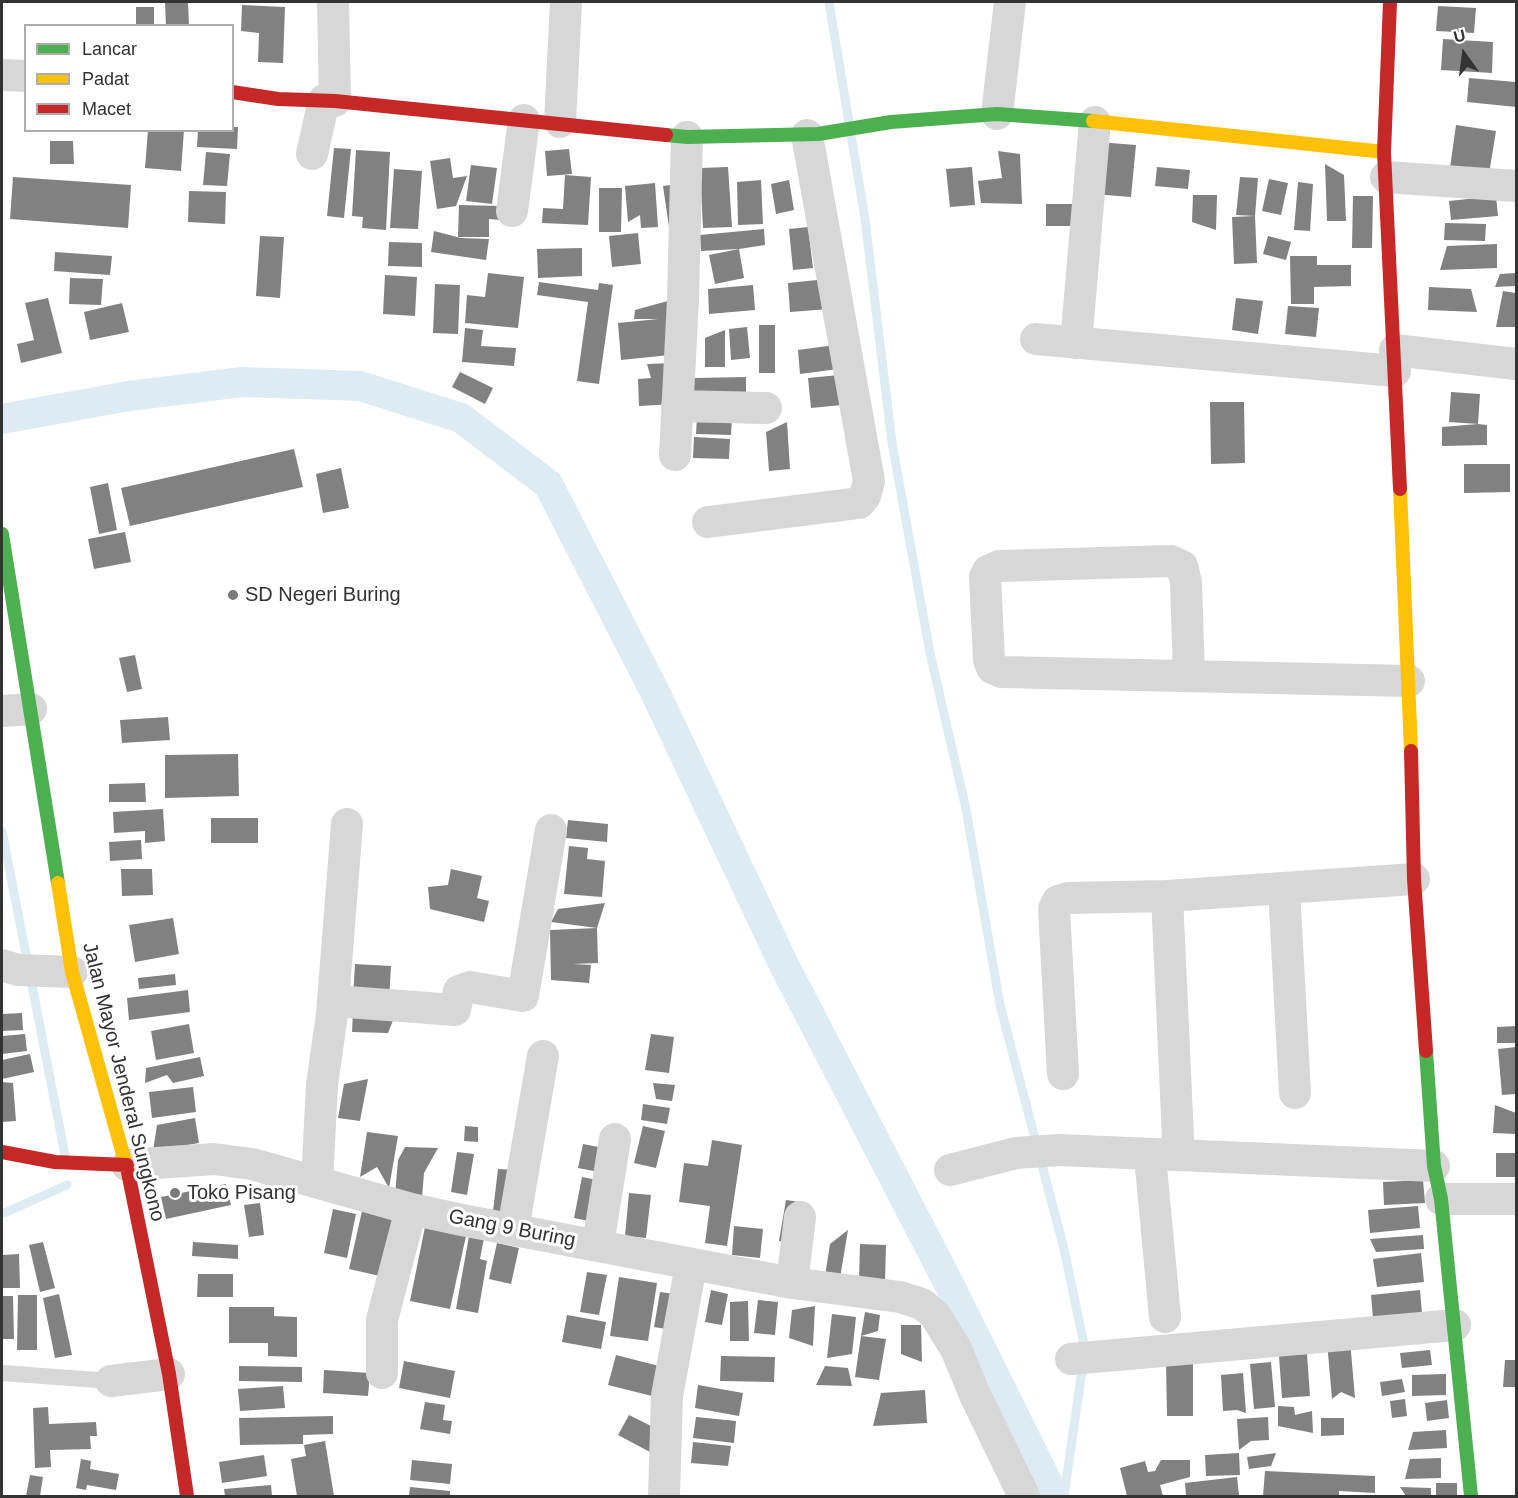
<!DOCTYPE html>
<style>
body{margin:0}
#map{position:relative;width:1518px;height:1498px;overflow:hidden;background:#fff;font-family:Helvetica,sans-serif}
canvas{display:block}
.frame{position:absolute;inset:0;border:3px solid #333;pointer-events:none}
.legend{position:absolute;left:24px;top:24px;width:210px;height:108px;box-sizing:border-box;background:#fff;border:2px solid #adadad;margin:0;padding:8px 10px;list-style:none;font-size:18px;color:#333}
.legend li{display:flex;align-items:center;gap:12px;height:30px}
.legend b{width:30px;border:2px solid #adadad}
.north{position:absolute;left:1434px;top:24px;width:60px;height:60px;-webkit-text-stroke:4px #fff;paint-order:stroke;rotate:346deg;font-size:16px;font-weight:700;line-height:24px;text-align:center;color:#333}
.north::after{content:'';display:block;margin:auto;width:21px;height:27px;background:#333;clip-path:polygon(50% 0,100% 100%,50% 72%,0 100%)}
</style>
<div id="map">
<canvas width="1518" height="1498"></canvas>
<div class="frame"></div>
<ul class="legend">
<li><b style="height:8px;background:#4caf50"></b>Lancar</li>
<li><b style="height:8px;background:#ffc107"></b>Padat</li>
<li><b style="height:8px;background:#c62828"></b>Macet</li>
</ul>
<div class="north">U</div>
</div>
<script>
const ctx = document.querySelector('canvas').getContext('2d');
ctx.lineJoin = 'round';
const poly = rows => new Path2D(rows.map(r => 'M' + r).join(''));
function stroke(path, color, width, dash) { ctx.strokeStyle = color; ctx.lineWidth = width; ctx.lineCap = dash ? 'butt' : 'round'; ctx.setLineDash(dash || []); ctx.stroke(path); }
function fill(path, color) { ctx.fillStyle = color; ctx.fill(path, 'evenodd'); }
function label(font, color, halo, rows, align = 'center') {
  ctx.font = font + ' Helvetica,sans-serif'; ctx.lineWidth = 6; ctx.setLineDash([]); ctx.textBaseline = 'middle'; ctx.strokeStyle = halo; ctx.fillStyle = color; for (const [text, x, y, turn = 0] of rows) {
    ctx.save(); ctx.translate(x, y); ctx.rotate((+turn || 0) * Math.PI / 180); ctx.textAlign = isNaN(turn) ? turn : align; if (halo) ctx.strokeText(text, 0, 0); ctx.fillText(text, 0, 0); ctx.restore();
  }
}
const stream = poly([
 [829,2,865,219,892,443,930,653,966,809,1000,1005,1064,1249,1085,1349,1064,1496],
 [2,831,65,1155],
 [2,1214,67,1185]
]);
const canal = poly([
 [2,419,129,396,242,382,360,386,461,418,548,484,654,690,783,963,950,1286,1054,1496]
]);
const building = poly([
 [165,2,188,2,189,26,166,26],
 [242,5,285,7,283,63,258,62,259,33,241,31],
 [1438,6,1476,8,1474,33,1436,31],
 [136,7,154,7,154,26,136,26],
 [1443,39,1493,42,1492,73,1441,70],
 [1469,78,1516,82,1516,107,1467,102],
 [1456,125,1496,131,1488,180,1449,175],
 [232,127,238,127,237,149,197,147,198,130,232,130],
 [148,130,184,130,181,171,145,168],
 [50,141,73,141,74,164,50,164],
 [1098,142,1136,145,1131,197,1093,194],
 [334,148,351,149,344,218,327,216],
 [569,149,572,174,547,176,545,151],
 [356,150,390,152,386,230,362,228,363,217,352,216],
 [998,151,1020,154,1022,204,981,203,978,181,1002,178],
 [206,152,230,154,227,186,203,185],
 [450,158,453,178,467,176,456,206,437,209,430,161],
 [1325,164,1344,175,1346,221,1327,221],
 [471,165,497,168,492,204,466,201],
 [728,167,732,227,703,228,700,168],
 [972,167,975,205,950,207,946,169],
 [1157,167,1190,170,1188,189,1155,186],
 [394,169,422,171,418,229,390,228],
 [565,175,591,177,588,225,542,223,543,208,563,209],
 [13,177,131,185,128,228,10,219],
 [1240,177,1258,178,1255,216,1257,263,1234,264,1232,217,1255,216,1236,215],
 [1269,179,1288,183,1281,215,1262,211],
 [761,180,763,224,738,225,737,182],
 [789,180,794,210,776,214,771,184],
 [1298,182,1313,184,1310,231,1294,230],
 [655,183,658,227,641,228,640,215,628,222,625,186],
 [678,184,683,226,669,227,663,186],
 [599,188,622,188,621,232,599,232],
 [189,191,226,192,225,224,188,222],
 [1193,195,1217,195,1216,230,1192,222],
 [1353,196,1373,196,1372,248,1352,248],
 [1496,196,1498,216,1451,220,1449,201],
 [1046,204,1084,204,1084,226,1046,226],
 [459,205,500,206,500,220,489,219,489,237,458,237],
 [1445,223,1486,224,1485,241,1444,240],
 [808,227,813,268,793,270,789,229],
 [764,229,765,245,739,249,701,251,700,235],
 [434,231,461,238,489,239,486,260,431,252],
 [638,233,641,264,612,267,609,236],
 [260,236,284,237,280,298,256,296],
 [1268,236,1291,242,1286,260,1263,254],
 [389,242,422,243,422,267,388,266],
 [1497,244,1497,268,1440,270,1447,246],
 [582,248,582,276,538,278,537,249],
 [739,249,744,278,715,284,709,255],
 [55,252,112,256,110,275,54,271],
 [1290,256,1317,256,1317,265,1351,265,1351,286,1314,287,1314,304,1291,304],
 [488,273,524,277,518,328,465,323,467,295,485,297],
 [1516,273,1516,286,1495,287,1500,274],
 [385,275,417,277,415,316,383,314],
 [70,278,103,279,101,305,69,304],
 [827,279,829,309,790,312,788,283],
 [539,282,598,290,599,283,613,285,599,384,577,381,588,302,537,295],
 [435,284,460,285,458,334,433,333],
 [753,285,755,310,709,314,708,289],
 [1429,287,1471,289,1477,312,1428,310],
 [1503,291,1516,293,1515,327,1496,327],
 [48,298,62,353,21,363,17,344,34,340,25,303],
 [1236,298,1263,301,1258,334,1232,330],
 [675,299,670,355,621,360,618,323,658,319,634,319,635,310],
 [122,303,129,332,90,340,84,312],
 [1288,306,1319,308,1316,337,1285,334],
 [759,325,775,325,775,373,759,373],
 [747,327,750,358,731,360,729,329],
 [465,328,483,330,481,346,516,348,514,366,462,362],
 [725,330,725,367,705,367,705,338],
 [835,345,838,369,800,374,798,350],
 [672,363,675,404,639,406,638,379,651,378,647,364],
 [460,372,493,388,485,404,452,387],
 [839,375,842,405,811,408,808,378],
 [746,377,746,403,694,405,694,378],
 [1451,392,1480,394,1478,424,1487,425,1487,445,1442,446,1442,427,1478,424,1449,422],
 [1210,402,1244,402,1245,463,1211,464],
 [697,417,732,418,731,435,696,434],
 [787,422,790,469,769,471,766,432],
 [694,437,730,439,729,459,693,458],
 [294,449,303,487,130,526,121,488],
 [1464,464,1510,464,1510,492,1464,493],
 [341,468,349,508,323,513,316,474],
 [108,483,117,530,99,534,90,487],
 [125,532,131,562,94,569,88,539],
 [135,655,142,689,127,692,119,658],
 [168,717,170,740,122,743,120,720],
 [238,754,239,796,165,798,165,755],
 [145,783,146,802,109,802,109,784],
 [163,809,165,841,145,843,145,831,114,833,113,812],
 [211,818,258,818,258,843,211,843],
 [568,820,608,824,607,842,566,838],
 [141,840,142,859,110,861,109,842],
 [569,846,588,848,587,859,605,861,602,897,564,894],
 [121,869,152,869,153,895,122,896],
 [451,869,482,876,477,898,489,901,484,922,430,909,428,887,448,885],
 [605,903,597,928,551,922,558,909],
 [173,918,179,954,135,962,129,925],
 [597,928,598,963,573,964,591,965,589,983,551,980,550,930],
 [355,964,391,966,389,1000,353,998],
 [175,974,176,985,139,989,138,978],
 [188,990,190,1012,129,1020,127,998],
 [353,1011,396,1013,388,1033,352,1032],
 [22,1013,23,1030,2,1031,2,1014],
 [189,1024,194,1053,156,1060,151,1031],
 [1516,1026,1516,1043,1497,1043,1497,1027],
 [25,1034,27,1051,2,1054,2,1036],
 [651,1034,674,1037,669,1073,645,1070],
 [1516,1047,1516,1094,1502,1095,1498,1049],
 [30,1054,34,1072,2,1079,2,1060],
 [200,1057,204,1076,173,1083,167,1075,145,1083,146,1068],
 [368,1079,360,1121,338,1118,344,1084],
 [2,1082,13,1083,16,1121,2,1122],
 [653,1083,675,1085,672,1101,656,1099],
 [193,1087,196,1112,152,1118,149,1092],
 [643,1104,670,1108,667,1124,641,1120],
 [1495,1105,1516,1113,1516,1134,1493,1133],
 [195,1118,199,1143,153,1151,157,1125],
 [465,1126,478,1127,478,1142,464,1141],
 [643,1126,665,1131,656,1168,634,1163],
 [367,1132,398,1136,389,1188,377,1167,360,1177],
 [712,1140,742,1145,727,1246,705,1243,710,1206,679,1202,684,1163,708,1166],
 [583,1144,609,1149,604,1173,578,1168],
 [405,1147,438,1148,424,1173,422,1198,395,1195,398,1160],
 [457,1152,474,1154,467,1195,451,1192],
 [1496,1153,1516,1153,1516,1177,1496,1177],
 [498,1169,516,1170,510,1218,493,1211],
 [582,1177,608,1182,599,1223,574,1218],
 [1423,1180,1425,1203,1384,1205,1383,1182],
 [226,1184,231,1205,166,1219,161,1197],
 [629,1193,651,1195,646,1238,625,1236],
 [786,1200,800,1202,793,1243,779,1241],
 [260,1203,264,1235,249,1237,244,1205],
 [1418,1206,1420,1228,1370,1233,1368,1210],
 [333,1209,356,1214,347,1258,324,1253],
 [362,1211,393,1217,380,1276,349,1269],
 [734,1226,763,1229,760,1258,732,1255],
 [425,1227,466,1236,450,1309,410,1301],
 [848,1230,840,1278,825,1276,830,1244],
 [1423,1235,1424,1249,1376,1252,1370,1239],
 [469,1236,484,1238,480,1259,487,1261,478,1313,456,1309],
 [43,1242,55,1288,40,1292,29,1245],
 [193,1242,238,1245,238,1259,192,1256],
 [497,1243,519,1248,511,1284,489,1279],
 [860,1244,886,1245,885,1282,859,1281],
 [1421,1253,1424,1282,1377,1287,1373,1259],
 [19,1254,20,1288,2,1288,2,1255],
 [587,1272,607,1275,599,1315,580,1312],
 [198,1274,233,1274,233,1297,197,1297],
 [619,1277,657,1283,648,1341,610,1336],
 [711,1290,728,1294,722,1325,705,1322],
 [1420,1290,1422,1313,1373,1318,1371,1295],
 [660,1292,683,1295,678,1331,654,1327],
 [59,1294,72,1355,55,1358,43,1298],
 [18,1295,37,1295,37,1350,17,1350],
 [2,1296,13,1296,14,1339,2,1339],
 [758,1300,778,1302,775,1335,754,1333],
 [748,1301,749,1341,730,1341,730,1302],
 [815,1306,813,1346,789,1338,792,1310],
 [229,1307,274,1307,274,1316,297,1317,297,1357,268,1356,268,1343,229,1343],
 [865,1312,880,1315,878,1331,861,1336],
 [832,1314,856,1317,852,1354,827,1358],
 [567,1315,606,1322,601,1349,562,1342],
 [901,1325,921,1325,922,1362,901,1354],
 [861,1336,886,1339,879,1380,855,1377],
 [1350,1340,1355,1398,1341,1392,1332,1399,1327,1342],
 [1430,1350,1432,1365,1402,1368,1400,1353],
 [1307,1354,1310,1396,1282,1398,1279,1356],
 [616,1355,659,1366,652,1396,608,1385],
 [721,1356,775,1357,774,1382,720,1381],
 [1193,1359,1193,1416,1167,1416,1166,1360],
 [1505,1360,1516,1360,1516,1387,1503,1387],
 [404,1361,455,1371,450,1398,399,1388],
 [1271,1362,1275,1407,1254,1409,1250,1364],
 [239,1366,302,1367,302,1382,239,1381],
 [825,1366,848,1368,852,1386,816,1385],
 [324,1370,370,1373,368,1396,323,1393],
 [1243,1373,1246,1413,1237,1410,1223,1411,1221,1375],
 [1446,1374,1446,1395,1412,1396,1412,1375],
 [1402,1379,1405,1392,1382,1396,1380,1382],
 [698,1385,743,1393,739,1416,695,1408],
 [283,1386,285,1408,240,1411,238,1389],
 [925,1390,927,1423,873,1426,881,1393],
 [1405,1399,1407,1416,1392,1418,1390,1401],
 [1447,1400,1449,1418,1427,1421,1425,1403],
 [425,1402,445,1405,443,1420,452,1421,450,1434,420,1429],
 [1278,1406,1294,1407,1295,1415,1312,1411,1313,1433,1278,1426],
 [48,1407,49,1424,96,1422,97,1436,90,1436,91,1449,50,1450,51,1467,35,1468,33,1408],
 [629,1415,661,1431,650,1452,618,1435],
 [333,1416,333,1434,303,1435,303,1444,240,1445,239,1418],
 [696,1417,736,1421,734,1443,693,1438],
 [1268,1417,1269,1440,1251,1441,1239,1450,1237,1419],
 [1321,1418,1344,1418,1344,1435,1321,1436],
 [1446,1430,1447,1448,1408,1450,1413,1432],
 [325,1441,334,1496,297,1496,291,1459,306,1456,304,1445],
 [693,1442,731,1446,728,1466,691,1463],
 [1239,1453,1240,1475,1206,1476,1205,1455],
 [1276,1453,1271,1466,1249,1469,1247,1457],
 [264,1455,267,1476,222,1483,219,1462],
 [1441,1458,1441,1478,1405,1479,1410,1459],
 [81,1459,91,1461,90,1469,119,1474,116,1490,87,1485,86,1490,76,1488],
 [412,1460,452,1464,450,1484,410,1480],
 [1161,1460,1190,1460,1190,1477,1160,1485,1163,1496,1127,1496,1120,1468,1145,1461,1148,1472,1155,1471],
 [1265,1471,1375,1476,1375,1493,1339,1491,1339,1496,1263,1496],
 [30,1475,43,1477,40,1496,26,1496],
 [1237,1477,1239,1495,1186,1496,1185,1483],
 [1436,1483,1457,1483,1457,1496,1436,1496],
 [271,1485,272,1496,225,1496,224,1489],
 [410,1487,450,1491,450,1496,409,1496],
 [1400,1487,1431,1488,1431,1496,1406,1496]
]);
const lane = poly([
 [2,1373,111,1381]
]);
const street = poly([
 [333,2,335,101],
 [2,75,26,76],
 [997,114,1010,2],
 [560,122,566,2],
 [312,154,324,100],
 [1386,177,1516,186],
 [512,211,524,120],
 [1036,339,1395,371],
 [1076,343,1095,122],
 [1395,350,1516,364],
 [677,406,766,408],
 [675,455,683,299,687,137],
 [708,522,859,503,865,496,869,481,807,135],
 [1189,676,1186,582,1182,566,1171,561,999,566,988,571,985,577,989,660,992,668,1001,672,1409,681],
 [2,711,31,709],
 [1284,889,1295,1093],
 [1167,896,1178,1138],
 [2,965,18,970,72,972],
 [334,1001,455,1010,459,991,470,987,523,996,551,830],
 [1063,1074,1054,909,1058,901,1068,898,1167,896,1414,879],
 [1150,1156,1165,1317],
 [127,1165,214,1159,252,1164,411,1209,462,1220,792,1283,900,1297,922,1304,935,1315,956,1349,975,1395,1024,1496],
 [950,1170,1016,1153,1059,1150,1434,1166],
 [317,1182,322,1085,332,1014,347,824],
 [1441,1199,1516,1199],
 [513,1229,543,1056],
 [598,1245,615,1139],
 [792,1283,800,1217],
 [1071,1359,1455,1325],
 [382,1373,382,1320,411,1209],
 [111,1381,169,1374],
 [664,1496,667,1396,691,1265]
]);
const fast = poly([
 [666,135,687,137,818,134,891,122,997,114,1093,121],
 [2,534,58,883],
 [1426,1051,1434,1166,1441,1199,1471,1496]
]);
const slow = poly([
 [1093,121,1384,152],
 [1400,489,1411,751],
 [58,883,72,972,128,1172]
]);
const jam = poly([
 [1390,2,1384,152,1400,489],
 [232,92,278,99,335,101,666,135],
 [1411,751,1414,879,1426,1051],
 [2,1152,55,1162,127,1165],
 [128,1172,169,1374,187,1496]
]);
const markers = [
 [233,595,6,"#7a7a7a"],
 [175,1193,6,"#7a7a7a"]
];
const poiNames = [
 ["SD Negeri Buring",245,595],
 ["Toko Pisang",187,1193]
];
const streetNames = [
 ["Jalan Mayor Jenderal Sungkono",123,1082,76],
 ["Gang 9 Buring",512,1229,11]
];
stroke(stream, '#ddebf3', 9);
stroke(canal, '#ddebf3', 30);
fill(building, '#818181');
stroke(lane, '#d7d7d7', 16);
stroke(street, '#d7d7d7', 32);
stroke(fast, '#4caf50', 14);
stroke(slow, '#ffc107', 14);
stroke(jam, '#c62828', 14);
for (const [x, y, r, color] of markers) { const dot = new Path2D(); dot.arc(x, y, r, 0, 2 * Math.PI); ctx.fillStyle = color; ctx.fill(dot); stroke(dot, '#fff', 2); }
label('20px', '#333', '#fff', poiNames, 'left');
label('20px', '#333', '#fff', streetNames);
</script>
